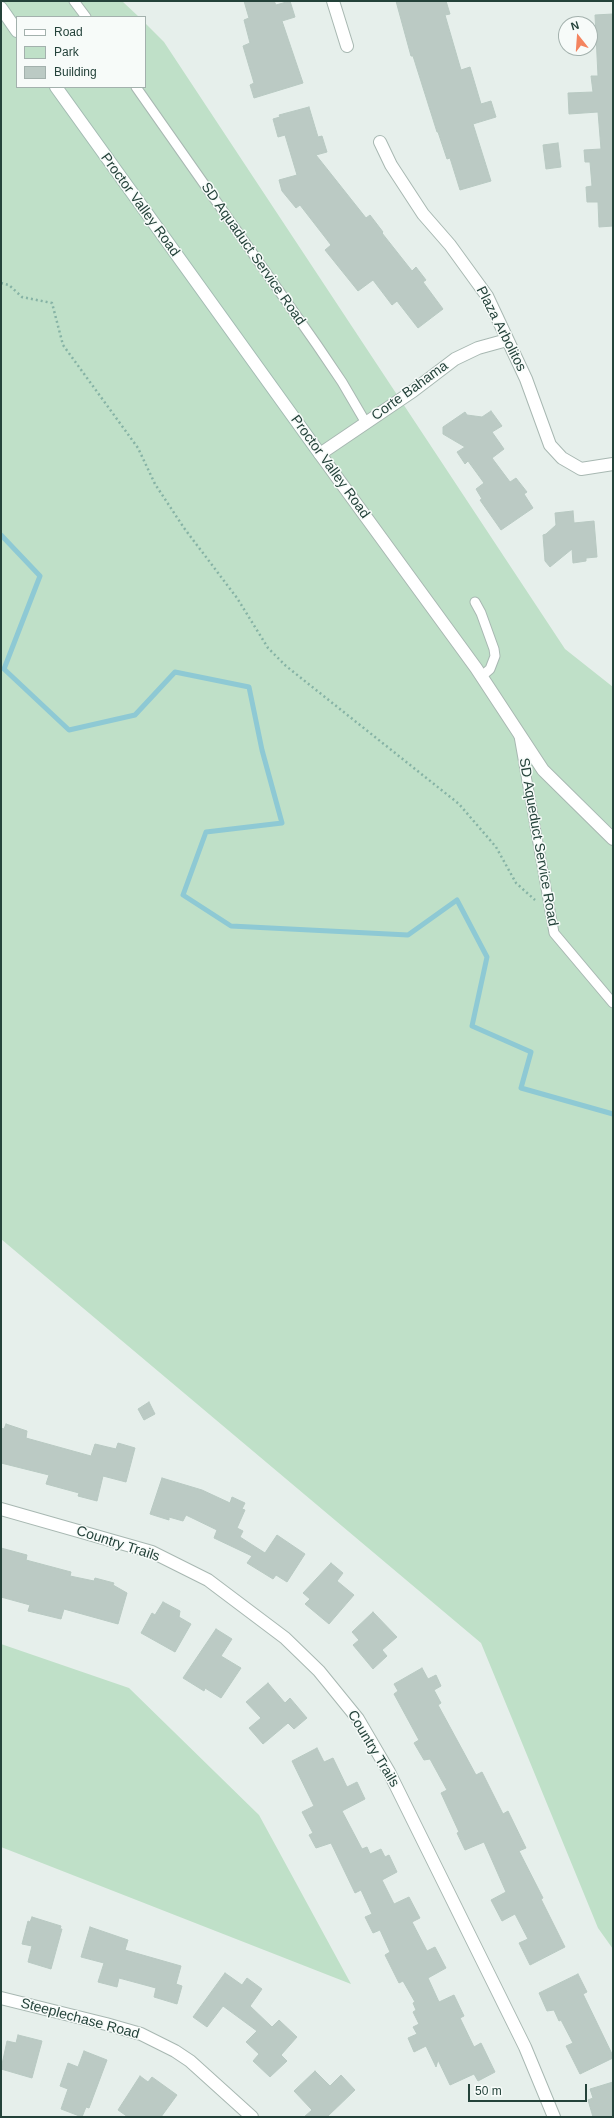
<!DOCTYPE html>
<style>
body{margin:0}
#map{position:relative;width:614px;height:2118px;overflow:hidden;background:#e6efeb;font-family:Arial,sans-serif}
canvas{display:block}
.frame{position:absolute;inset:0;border:2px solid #24423a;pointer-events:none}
.legend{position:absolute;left:16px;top:16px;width:130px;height:72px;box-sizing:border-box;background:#f7fbf9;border:1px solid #a3b1ad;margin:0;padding:5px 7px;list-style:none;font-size:12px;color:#24423a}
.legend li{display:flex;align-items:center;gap:8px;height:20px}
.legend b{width:20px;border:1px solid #a3b1ad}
.north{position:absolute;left:558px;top:16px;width:40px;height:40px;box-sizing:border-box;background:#f7fbf9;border:1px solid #a3b1ad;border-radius:50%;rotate:343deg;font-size:11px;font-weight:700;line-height:16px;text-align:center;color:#24423a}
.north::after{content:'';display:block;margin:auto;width:14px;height:18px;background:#f4845f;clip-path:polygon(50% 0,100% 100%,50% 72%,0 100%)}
.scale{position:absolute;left:468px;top:2084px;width:119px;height:18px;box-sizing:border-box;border:2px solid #24423a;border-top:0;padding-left:5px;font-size:12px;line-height:14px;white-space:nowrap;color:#24423a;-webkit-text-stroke:3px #f7fbf9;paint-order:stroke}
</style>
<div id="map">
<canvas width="614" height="2118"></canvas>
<div class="frame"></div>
<ul class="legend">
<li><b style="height:5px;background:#fff"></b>Road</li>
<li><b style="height:11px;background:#bfe0c8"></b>Park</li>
<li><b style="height:11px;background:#bbcac4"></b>Building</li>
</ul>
<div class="north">N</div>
<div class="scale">50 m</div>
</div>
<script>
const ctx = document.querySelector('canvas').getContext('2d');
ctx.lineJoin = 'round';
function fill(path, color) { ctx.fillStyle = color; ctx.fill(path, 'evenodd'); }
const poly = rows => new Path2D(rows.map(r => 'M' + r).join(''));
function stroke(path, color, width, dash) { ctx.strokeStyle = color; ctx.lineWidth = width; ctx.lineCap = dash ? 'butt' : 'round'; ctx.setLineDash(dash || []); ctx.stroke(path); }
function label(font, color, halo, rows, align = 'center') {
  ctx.font = font + ' Arial,sans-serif'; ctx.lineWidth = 3; ctx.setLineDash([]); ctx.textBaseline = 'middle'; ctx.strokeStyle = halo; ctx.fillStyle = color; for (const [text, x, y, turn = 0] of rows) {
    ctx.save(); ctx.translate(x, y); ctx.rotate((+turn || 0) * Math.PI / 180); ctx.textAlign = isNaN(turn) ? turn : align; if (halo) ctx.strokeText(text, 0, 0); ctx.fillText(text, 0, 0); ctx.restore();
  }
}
const green = poly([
 [1,1,122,1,139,17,17,17,17,87,145,87,145,23,164,42,565,649,613,687,613,1949,598,1928,481,1643,1,1239],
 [1,1644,129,1688,259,1815,351,1984,1,1847]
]);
const stream = poly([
 [1,535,40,576,4,669,69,730,135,715,175,672,249,687,262,750,282,823,206,832,183,895,231,926,408,935,457,900,487,957,472,1026,531,1052,521,1088,613,1114]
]);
const building = poly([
 [244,1,274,1,276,5,290,1,295,17,282,21,303,83,254,98,250,85,254,83,243,46,250,43,244,20,249,18,244,1],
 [396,1,446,1,450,14,445,15,461,70,470,67,481,104,491,101,496,117,473,124,491,181,460,190,450,158,447,159,438,132,437,132,413,56,411,56,396,1],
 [613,14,613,226,599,227,598,202,587,202,586,187,592,186,590,162,585,162,584,150,601,149,598,112,569,114,568,93,593,92,591,76,598,76,595,15,613,14],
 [309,107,318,137,322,136,327,152,316,155,366,218,370,215,383,232,382,233,412,271,416,267,426,280,423,282,443,309,418,328,397,301,392,305,373,280,358,291,325,250,331,245,300,205,296,208,282,191,279,180,297,175,285,135,278,137,273,119,280,117,279,115,309,107],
 [558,143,561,167,546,169,543,145,558,143],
 [491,411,502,426,492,432,504,449,492,458,510,482,516,478,527,492,524,494,533,508,501,530,480,500,482,499,476,489,484,483,468,461,465,464,457,452,465,447,443,434,443,427,465,412,467,415,482,417,491,411],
 [573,511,574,523,594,521,597,557,586,558,586,561,573,563,572,549,550,567,545,561,543,535,546,534,556,525,555,513,573,511],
 [149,1402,155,1414,144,1420,138,1409,149,1402],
 [6,1424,27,1431,26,1438,91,1456,95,1444,116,1449,118,1443,135,1448,126,1482,103,1476,97,1501,78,1496,79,1493,46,1484,49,1475,1,1463,1,1428,4,1429,6,1424],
 [162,1478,202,1490,230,1503,232,1497,245,1503,242,1509,245,1510,237,1528,243,1531,240,1537,265,1553,277,1535,305,1554,287,1582,276,1575,273,1579,247,1563,252,1556,214,1538,217,1530,186,1515,183,1521,169,1517,169,1520,150,1514,162,1478],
 [1,1548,27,1555,26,1560,71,1572,70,1576,94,1581,95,1578,114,1583,113,1585,127,1593,118,1624,64,1609,61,1619,28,1611,30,1605,1,1597,1,1548],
 [331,1563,343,1573,337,1581,354,1595,329,1624,305,1604,310,1599,303,1593,331,1563],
 [163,1602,180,1611,179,1617,191,1624,175,1652,141,1633,152,1613,155,1615,163,1602],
 [373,1612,397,1637,382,1650,387,1656,373,1669,353,1645,359,1640,352,1632,373,1612],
 [216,1629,232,1639,221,1656,241,1668,221,1698,205,1688,204,1691,183,1678,216,1629],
 [422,1668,428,1679,436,1675,441,1686,434,1690,441,1703,438,1705,476,1775,482,1772,503,1814,508,1811,526,1848,519,1851,543,1898,541,1899,565,1947,530,1965,519,1943,528,1939,515,1914,502,1921,491,1900,506,1892,484,1842,465,1850,457,1833,459,1832,441,1793,447,1790,430,1759,424,1760,414,1743,419,1740,394,1694,398,1691,394,1684,422,1668],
 [268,1683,285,1703,290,1698,307,1718,294,1729,288,1723,263,1744,249,1728,261,1718,246,1702,268,1683],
 [317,1748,324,1762,333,1758,347,1787,357,1782,365,1799,342,1811,362,1849,367,1847,370,1854,381,1849,385,1857,389,1855,397,1872,382,1880,394,1904,409,1897,420,1918,412,1922,427,1951,435,1947,446,1968,428,1978,439,2002,454,1995,464,2016,460,2018,474,2047,481,2043,495,2072,478,2081,474,2074,450,2085,438,2060,436,2067,426,2046,414,2052,408,2038,417,2034,413,2027,419,2024,413,2012,416,2010,413,2003,415,2002,403,1981,399,1983,385,1955,390,1952,380,1930,373,1933,365,1917,372,1914,361,1890,355,1893,331,1843,316,1848,309,1835,313,1833,302,1812,314,1806,292,1761,317,1748],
 [32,1917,61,1926,60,1929,62,1929,51,1969,28,1962,32,1946,22,1944,28,1921,30,1922,32,1917],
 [90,1927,128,1940,125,1950,181,1966,176,1984,182,1986,177,2004,154,1997,156,1988,119,1978,117,1987,98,1982,104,1963,81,1957,90,1927],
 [225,1973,242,1985,247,1978,262,1989,250,2006,272,2027,279,2020,297,2037,281,2055,287,2061,270,2077,253,2061,259,2054,246,2042,257,2031,223,2006,207,2027,193,2017,225,1973],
 [578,1974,587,1992,583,1994,613,2056,613,2058,580,2074,566,2046,573,2043,561,2020,559,2021,554,2010,547,2011,539,1993,578,1974],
 [18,2035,42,2041,32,2078,1,2069,7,2041,16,2043,18,2035],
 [84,2051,107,2060,89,2108,86,2107,82,2117,61,2109,68,2089,60,2086,68,2063,78,2067,84,2051],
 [315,2071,330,2086,341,2075,355,2090,327,2117,304,2117,312,2110,294,2091,315,2071],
 [140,2076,148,2082,152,2077,177,2095,161,2117,128,2117,118,2110,140,2076],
 [613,2082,613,2117,593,2117,588,2100,593,2098,590,2089,613,2082]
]);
const path = poly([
 [1,283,9,285,22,297,52,303,63,345,138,448,155,484,184,528,237,598,268,648,286,666,459,804,496,847,516,883,535,900]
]);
const lane = poly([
 [74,1,86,17],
 [136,87,317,345,342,382,366,423],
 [475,602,481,613,494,649,495,656,490,669,482,676],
 [519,736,554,933,613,1003]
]);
const street = poly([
 [333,1,347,46],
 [380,142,391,165,423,214,450,245,487,296,526,379,550,445,562,458,581,469,613,464],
 [507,340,478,348,455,359,413,391,320,454,476,668,543,770,613,839],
 [1,1509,152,1552,208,1580,285,1638,319,1671,358,1719,389,1772,525,2047,554,2117],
 [1,1998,106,2024,141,2034,175,2051,190,2061,252,2117]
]);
const secondary = poly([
 [1,8,17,31],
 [56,87,320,454]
]);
const streetNames = [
 ["Proctor Valley Road",140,205,54],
 ["SD Aquaduct Service Road",253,254,55],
 ["Plaza Arbolitos",501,329,63],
 ["Corte Bahama",410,391,-36],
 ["Proctor Valley Road",330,467,54],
 ["SD Aqueduct Service Road",538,842,80],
 ["Country Trails",118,1544,18],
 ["Country Trails",373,1749,59],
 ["Steeplechase Road",80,2019,15]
];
fill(green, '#bfe0c8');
stroke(stream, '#8ec9d4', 5);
fill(building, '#bbcac4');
stroke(building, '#b8c9c2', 1);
stroke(lane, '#a8b8b2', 11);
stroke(street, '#a8b8b2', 14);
stroke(secondary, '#a4bbb3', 14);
stroke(path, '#86b3a5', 2.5, [2, 3]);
stroke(lane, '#fff', 9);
stroke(street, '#fff', 12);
stroke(secondary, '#fff', 12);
label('14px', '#24423a', '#f7fbf9', streetNames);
</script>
